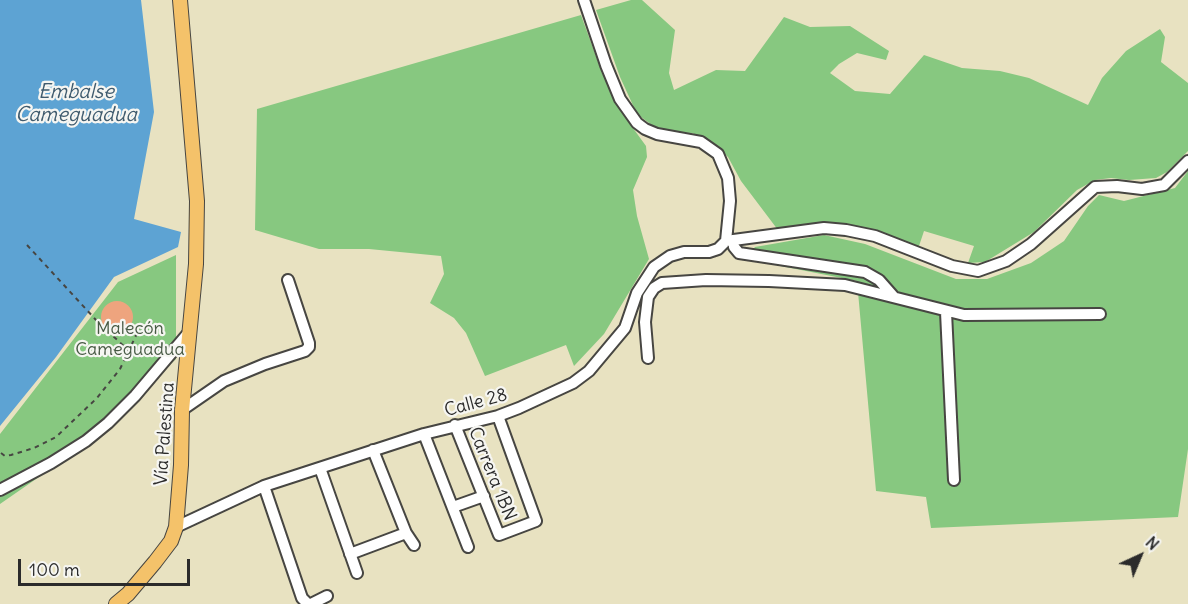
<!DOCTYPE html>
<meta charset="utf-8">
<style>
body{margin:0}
#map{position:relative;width:1188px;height:604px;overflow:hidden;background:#e8e2c1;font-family:Delius,sans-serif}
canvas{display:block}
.north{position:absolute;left:1110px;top:526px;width:60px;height:60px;-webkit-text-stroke:4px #f6f6f2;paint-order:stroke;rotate:44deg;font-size:16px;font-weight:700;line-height:24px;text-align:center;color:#2b2b2b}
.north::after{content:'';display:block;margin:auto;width:21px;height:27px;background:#2b2b2b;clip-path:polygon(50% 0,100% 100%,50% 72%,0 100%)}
.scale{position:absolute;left:18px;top:559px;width:172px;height:27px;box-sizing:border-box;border:3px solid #2b2b2b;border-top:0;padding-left:8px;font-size:18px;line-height:21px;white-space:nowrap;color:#2b2b2b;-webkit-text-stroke:4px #f6f6f2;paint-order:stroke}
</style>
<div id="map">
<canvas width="1188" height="604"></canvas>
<div class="north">N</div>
<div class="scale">100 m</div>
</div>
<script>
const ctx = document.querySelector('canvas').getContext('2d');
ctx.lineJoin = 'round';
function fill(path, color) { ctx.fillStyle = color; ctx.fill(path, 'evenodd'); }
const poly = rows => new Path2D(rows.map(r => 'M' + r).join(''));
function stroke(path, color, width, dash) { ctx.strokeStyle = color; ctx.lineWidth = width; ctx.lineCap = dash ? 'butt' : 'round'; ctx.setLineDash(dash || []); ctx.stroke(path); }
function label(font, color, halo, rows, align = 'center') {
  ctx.font = font + ' Delius,sans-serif'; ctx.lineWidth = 4.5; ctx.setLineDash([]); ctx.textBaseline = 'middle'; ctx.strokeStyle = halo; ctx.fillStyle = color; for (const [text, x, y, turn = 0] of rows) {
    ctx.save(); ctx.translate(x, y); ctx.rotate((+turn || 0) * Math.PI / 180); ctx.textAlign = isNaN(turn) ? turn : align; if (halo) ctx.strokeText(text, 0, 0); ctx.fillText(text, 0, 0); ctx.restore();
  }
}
const green = poly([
 [631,0,642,0,675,30,669,73,674,90,716,70,745,71,784,17,810,27,850,26,889,51,886,60,857,53,839,64,830,73,855,91,890,94,924,55,962,68,1000,71,1029,78,1088,105,1102,78,1126,51,1160,29,1165,37,1161,62,1188,83,1188,151,1167,172,1156,178,1129,180,1111,178,1095,180,1077,190,1034,232,985,262,968,263,974,246,924,231,918,249,881,232,858,227,818,224,778,230,741,181,728,157,712,142,692,133,668,132,653,126,637,114,620,77,596,10],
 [581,15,602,73,630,124,646,146,647,157,633,190,637,216,649,259,604,334,574,366,566,345,485,376,466,333,454,318,430,303,444,274,441,256,369,249,319,249,255,230,257,109],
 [1188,171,1188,449,1178,517,931,528,926,497,876,491,857,281,745,259,755,247,824,235,865,244,956,279,987,279,1031,263,1064,241,1088,206,1099,195,1124,201,1175,188],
 [176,255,176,359,75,452,0,504,0,434,118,282]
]);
const water = poly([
 [0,0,141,0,154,112,134,219,181,232,178,247,114,277,56,357,0,426]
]);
const building = poly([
 '101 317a16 16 0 1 1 32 0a16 16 0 1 1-32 0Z'
]);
const path = poly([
 [27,245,96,320,129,351],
 [1,453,5,456,11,455,34,448,56,437,97,398,120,369,141,325]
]);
const minor = poly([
 [584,0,606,65,620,99,637,123,645,129,657,134,701,142,718,154,728,178,730,201,726,241],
 [733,240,734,247,739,253,865,272,879,280,894,297],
 [726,241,824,228,846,230,875,236,952,266,978,271,1006,261,1031,244,1095,187,1117,186,1142,189,1164,185,1188,161],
 [946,312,954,480],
 [648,358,645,322,648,297,654,288,662,283,706,280,769,281,845,285,964,315,1100,314],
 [182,410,224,381,265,364,305,351,309,347,309,343,288,280],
 [455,425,499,535,536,521,498,416],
 [424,434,468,547],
 [373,450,406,533,414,545],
 [320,468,357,573],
 [264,486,302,598,308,604],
 [0,490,51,463,86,441,108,423,135,396,190,331],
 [453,507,484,496],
 [176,527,264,486,424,434,498,416,519,408,573,383,589,371,625,328,637,293,654,267,670,256,684,252,709,252,718,249,726,241],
 [350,554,406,533],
 [311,604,327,596]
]);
const major = poly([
 [116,604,128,594,155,562,171,541,176,527,181,465,182,410,196,264,197,201,180,0]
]);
const parkNames = [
 ["Malecón",130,329],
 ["Cameguadua",130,350]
];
const streetNames = [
 ["Calle 28",476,403,-15],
 ["Vía Palestina",165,434,-86],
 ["Carrera 1BN",492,474,68]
];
const waterNames = [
 ["Embalse",76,92],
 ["Cameguadua",76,115]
];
fill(green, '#87c880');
fill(water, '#5da3d3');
fill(building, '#eea47e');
stroke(minor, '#474642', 14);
stroke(major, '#474642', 16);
stroke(path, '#474642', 2, [4.5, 4.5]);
stroke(minor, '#fff', 10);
stroke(major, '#f4c26a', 14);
label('18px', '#475a44', '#f6f6f2', parkNames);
label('18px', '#2b2b2b', '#f6f6f2', streetNames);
label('italic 20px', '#3f5b6e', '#f6f6f2', waterNames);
</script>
